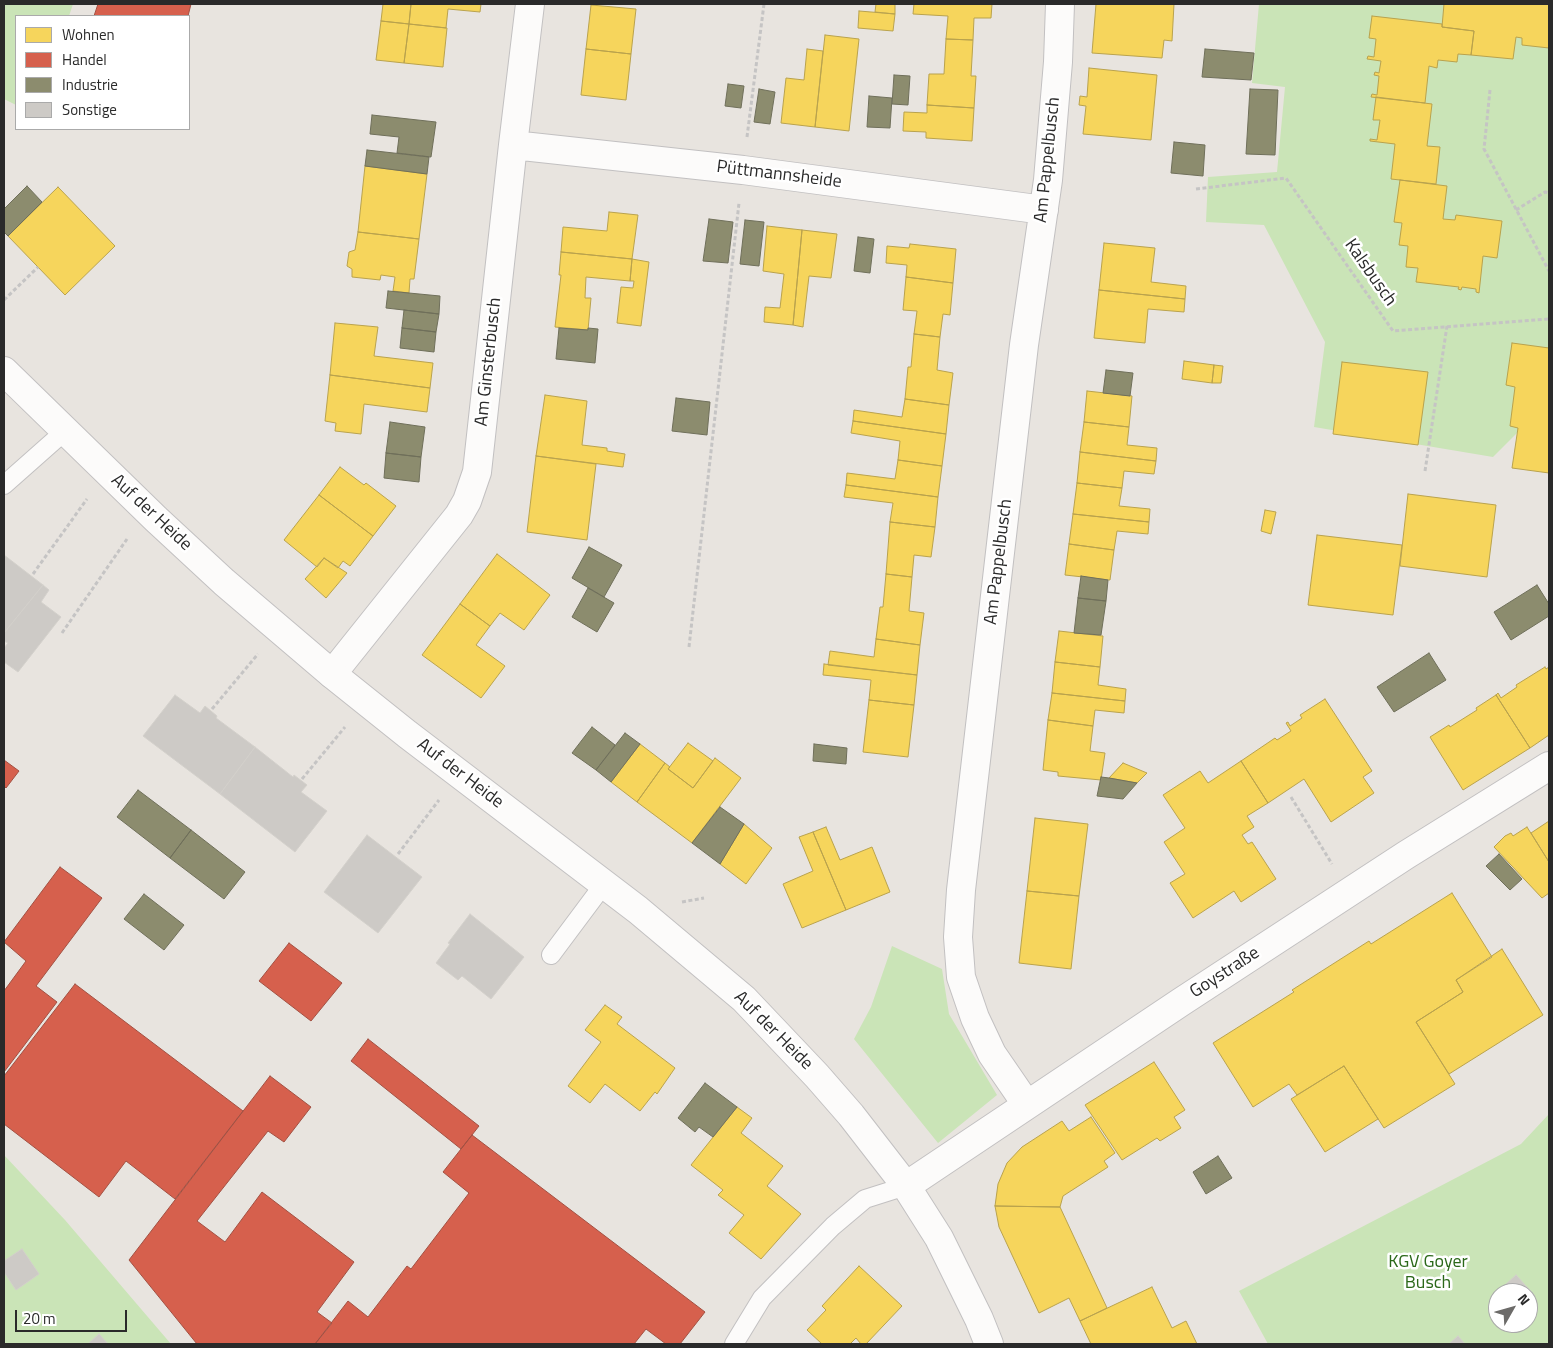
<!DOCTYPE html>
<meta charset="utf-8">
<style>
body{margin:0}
#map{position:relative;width:1553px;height:1348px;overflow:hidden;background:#e8e4df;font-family:"Titillium Web",sans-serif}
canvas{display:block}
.frame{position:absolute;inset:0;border:5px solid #2a2a2a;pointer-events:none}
.legend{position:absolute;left:15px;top:15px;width:175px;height:115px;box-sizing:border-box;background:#fff;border:1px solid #aaa;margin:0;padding:6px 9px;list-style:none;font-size:15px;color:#2a2a2a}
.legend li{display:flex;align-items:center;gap:10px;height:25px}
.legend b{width:25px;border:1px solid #aaa}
.north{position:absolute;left:1488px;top:1283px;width:50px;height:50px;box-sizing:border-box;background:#fff;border:1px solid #aaa;border-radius:50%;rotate:52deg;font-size:14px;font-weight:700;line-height:20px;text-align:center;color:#2a2a2a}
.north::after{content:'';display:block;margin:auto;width:18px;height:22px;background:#6c6b69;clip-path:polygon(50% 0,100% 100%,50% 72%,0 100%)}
.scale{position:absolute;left:15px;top:1310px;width:112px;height:22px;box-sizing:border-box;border:2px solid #2a2a2a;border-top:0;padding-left:6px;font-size:15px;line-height:18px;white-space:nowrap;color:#2a2a2a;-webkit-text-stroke:4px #fff;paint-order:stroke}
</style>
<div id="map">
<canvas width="1553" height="1348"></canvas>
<div class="frame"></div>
<ul class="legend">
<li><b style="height:14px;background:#f6d55c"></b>Wohnen</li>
<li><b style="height:14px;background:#d6604d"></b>Handel</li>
<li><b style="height:14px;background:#8c8c6e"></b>Industrie</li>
<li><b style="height:14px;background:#cdcac6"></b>Sonstige</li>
</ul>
<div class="north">N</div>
<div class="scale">20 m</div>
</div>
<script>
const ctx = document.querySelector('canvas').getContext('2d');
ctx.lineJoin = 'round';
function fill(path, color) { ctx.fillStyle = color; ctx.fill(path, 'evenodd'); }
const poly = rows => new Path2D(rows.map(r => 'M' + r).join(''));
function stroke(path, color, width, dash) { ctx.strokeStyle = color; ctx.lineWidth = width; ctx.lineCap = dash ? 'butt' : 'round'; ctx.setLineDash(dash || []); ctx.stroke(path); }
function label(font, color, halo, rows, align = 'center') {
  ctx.font = font + ' "Titillium Web",sans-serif'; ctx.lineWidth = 5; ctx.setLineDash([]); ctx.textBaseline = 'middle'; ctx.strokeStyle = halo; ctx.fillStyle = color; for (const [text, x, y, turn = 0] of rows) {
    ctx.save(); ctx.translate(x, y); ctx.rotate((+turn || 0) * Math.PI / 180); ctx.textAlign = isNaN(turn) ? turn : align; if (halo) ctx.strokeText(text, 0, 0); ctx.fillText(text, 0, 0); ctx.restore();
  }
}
const green = poly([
 [4,4,73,4,69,16,16,16,16,105,4,99],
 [1259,4,1549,4,1549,401,1493,457,1314,427,1325,342,1264,225,1206,222,1208,177,1277,172,1285,87,1252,83],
 [892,946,942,969,949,1014,997,1095,938,1143,854,1039,871,1007],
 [1549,1114,1549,1344,1268,1344,1239,1291,1521,1144],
 [1498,1293,1528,1293,1528,1323,1498,1323],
 [4,1155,65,1220,171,1344,4,1344]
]);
const homes = poly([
 [383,4,411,4,409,24,381,21,383,4],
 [411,4,481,4,480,12,448,9,446,28,409,24,411,4],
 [876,4,895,4,895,14,875,12,876,4],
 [914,4,992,4,991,18,974,18,973,40,946,39,948,16,913,14,914,4],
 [1096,4,1174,4,1172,41,1164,40,1162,58,1092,53,1096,4],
 [1444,4,1549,4,1549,48,1522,45,1522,38,1516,37,1513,59,1471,55,1474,31,1442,27,1444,4],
 [591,5,636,9,631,54,586,49,591,5],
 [859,11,895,14,893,31,858,28,859,11],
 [1372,16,1442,24,1442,27,1474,31,1471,55,1458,54,1457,62,1438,60,1437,68,1429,66,1425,103,1371,97,1372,94,1377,95,1379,76,1374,75,1375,72,1379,73,1381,61,1367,59,1368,56,1374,57,1376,39,1369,38,1372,16],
 [381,21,409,24,404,63,376,60,381,21],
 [409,24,447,28,443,67,404,63,409,24],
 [825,35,859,39,849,131,815,127,825,35],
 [946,39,973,40,971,76,976,76,974,108,927,105,929,74,944,74,946,39],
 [586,49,631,54,626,100,581,95,586,49],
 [807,49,823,51,815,127,781,123,786,78,804,80,807,49],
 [1089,68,1157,75,1151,140,1083,134,1086,106,1079,105,1080,96,1087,97,1089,68],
 [1376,97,1432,104,1427,146,1440,147,1436,184,1391,179,1395,144,1370,141,1370,139,1377,140,1380,120,1373,120,1376,97],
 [927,105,974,108,972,141,926,138,926,132,903,131,904,112,927,113,927,105],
 [365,166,427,174,419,239,358,232,365,166],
 [1400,180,1447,186,1443,219,1455,220,1456,215,1502,221,1497,258,1483,256,1479,293,1476,292,1476,289,1462,287,1461,290,1458,289,1459,287,1416,282,1418,268,1406,267,1408,246,1399,245,1402,223,1394,222,1400,180],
 [58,187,115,246,65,295,8,236,58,187],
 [609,212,638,215,632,259,561,252,563,227,607,231,609,212],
 [767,226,802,230,793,325,764,322,765,307,780,308,784,274,763,271,767,226],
 [802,230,837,234,831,278,809,276,803,327,793,325,802,230],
 [358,232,419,239,414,279,410,279,409,293,393,291,395,277,381,275,380,280,352,277,352,269,347,266,349,252,355,250,358,232],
 [1104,243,1155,248,1151,282,1186,286,1185,299,1099,290,1104,243],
 [910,244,956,249,953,283,906,277,907,265,886,263,887,246,909,248,910,244],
 [561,252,632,259,630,281,586,277,585,298,591,298,588,330,555,327,561,275,559,275,561,252],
 [632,259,649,262,641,326,617,323,621,287,633,288,634,281,630,281,632,259],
 [906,277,953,283,950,315,943,314,940,337,914,334,917,311,903,310,906,277],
 [1099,290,1185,299,1184,312,1148,309,1145,343,1094,338,1099,290],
 [335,323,378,327,374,356,433,363,430,388,330,375,335,323],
 [914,334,940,337,937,370,953,373,949,405,905,399,908,367,911,367,914,334],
 [1512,343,1549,348,1549,473,1512,468,1518,428,1510,426,1515,387,1506,385,1512,343],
 [1184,361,1214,365,1212,383,1182,379,1184,361],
 [1342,362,1428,372,1418,445,1333,434,1342,362],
 [1214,365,1223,366,1221,383,1212,383,1214,365],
 [330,375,430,388,427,412,364,404,361,434,335,431,336,423,325,421,330,375],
 [1087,391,1132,396,1129,427,1084,422,1087,391],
 [545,395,587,401,582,445,607,448,607,451,625,454,623,467,536,456,545,395],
 [905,399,949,405,946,434,853,421,854,410,902,417,905,399],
 [853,421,946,434,942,466,898,460,900,441,851,433,853,421],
 [1084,422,1129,427,1127,445,1157,448,1156,461,1080,452,1084,422],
 [1080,452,1156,461,1154,474,1124,471,1122,488,1077,483,1080,452],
 [536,456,596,464,587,540,527,532,536,456],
 [898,460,942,466,938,497,846,485,847,473,895,479,898,460],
 [340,467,364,485,366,483,396,506,373,536,319,495,340,467],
 [1077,483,1122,488,1119,506,1150,509,1149,522,1073,514,1077,483],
 [846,485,938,497,935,527,890,522,893,503,844,497,846,485],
 [1408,494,1496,505,1487,577,1400,566,1408,494],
 [319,495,373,536,350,566,343,561,338,568,324,558,317,567,284,540,319,495],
 [1265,510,1276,512,1271,534,1261,531,1265,510],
 [1073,514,1149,522,1148,534,1117,531,1114,550,1069,544,1073,514],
 [890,522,935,527,931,557,914,555,912,577,886,574,890,522],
 [1317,535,1402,545,1393,615,1308,605,1317,535],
 [1069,544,1114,550,1110,580,1065,575,1069,544],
 [497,554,550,595,524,630,500,613,490,626,460,604,497,554],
 [324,558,347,573,326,598,305,579,324,558],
 [886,574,912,577,909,611,924,613,920,645,876,639,880,607,883,607,886,574],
 [460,604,490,626,476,645,505,666,481,698,422,655,460,604],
 [1059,631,1103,636,1100,667,1055,662,1059,631],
 [876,639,920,645,917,675,828,665,830,651,874,657,876,639],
 [1055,662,1100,667,1098,685,1126,689,1125,701,1052,693,1055,662],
 [824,664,917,675,914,705,869,700,871,680,823,675,824,664],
 [1545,667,1546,669,1549,667,1549,735,1530,748,1496,695,1498,693,1501,698,1517,687,1516,685,1545,667],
 [1052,693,1125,701,1124,713,1095,710,1093,726,1048,720,1052,693],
 [1496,695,1530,748,1463,790,1430,737,1449,725,1450,727,1477,710,1476,708,1496,695],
 [1325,699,1372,771,1363,777,1374,793,1331,822,1304,779,1268,803,1241,761,1275,738,1277,740,1291,731,1286,723,1288,722,1290,726,1302,718,1300,715,1325,699],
 [869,700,914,705,908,757,863,752,869,700],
 [1048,720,1093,726,1090,751,1105,753,1101,780,1058,776,1058,772,1043,770,1048,720],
 [688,743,713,761,693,788,668,769,688,743],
 [640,744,665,763,637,802,611,782,640,744],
 [715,758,741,778,692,843,637,802,665,763,670,767,668,769,693,788,715,758],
 [1241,761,1268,803,1247,816,1254,827,1242,835,1248,844,1252,842,1276,879,1241,902,1234,891,1193,918,1170,883,1185,874,1164,842,1185,828,1163,795,1200,771,1208,783,1241,761],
 [1123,763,1147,773,1137,783,1109,778,1123,763],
 [1035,818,1088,824,1079,896,1027,891,1035,818],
 [1549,821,1549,862,1531,833,1549,821],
 [744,824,772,848,746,884,720,864,744,824],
 [826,827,840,860,872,847,890,892,846,910,813,832,826,827],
 [1527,827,1549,862,1549,893,1542,898,1494,847,1505,836,1511,833,1513,836,1527,827],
 [813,832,846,910,802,928,783,884,813,871,799,837,813,832],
 [1027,891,1079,896,1071,969,1019,963,1027,891],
 [1452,893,1492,957,1456,980,1463,992,1416,1022,1455,1084,1384,1128,1344,1066,1297,1095,1289,1084,1253,1107,1213,1043,1294,992,1292,990,1369,941,1371,944,1452,893],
 [1502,949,1543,1015,1449,1074,1416,1022,1463,992,1456,980,1502,949],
 [605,1005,622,1017,617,1024,675,1068,657,1094,655,1092,640,1111,605,1084,590,1103,568,1086,601,1042,585,1030,605,1005],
 [1154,1062,1185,1110,1174,1117,1181,1128,1160,1141,1157,1138,1122,1160,1085,1105,1154,1062],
 [1344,1066,1378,1119,1325,1152,1291,1099,1344,1066],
 [737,1107,752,1118,741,1133,783,1166,767,1186,801,1214,761,1259,729,1233,744,1215,718,1195,723,1190,691,1165,737,1107],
 [1091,1117,1115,1153,1104,1161,1108,1167,1063,1196,1060,1207,995,1206,998,1184,1007,1163,1022,1147,1062,1121,1069,1131,1091,1117],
 [995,1206,1060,1207,1107,1308,1080,1321,1069,1298,1039,1313,999,1227,995,1206],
 [859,1266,902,1306,866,1344,861,1344,856,1338,850,1344,822,1344,807,1330,826,1310,822,1306,859,1266],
 [1152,1287,1172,1328,1186,1321,1197,1344,1091,1344,1080,1321,1152,1287]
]);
const shops = poly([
 [98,4,191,4,188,16,94,16,98,4],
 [4,760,19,771,6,788,4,786,4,760],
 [60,867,102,898,36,986,57,1002,4,1072,4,991,26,961,4,942,60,867],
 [289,943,342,983,311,1021,259,981,289,943],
 [75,984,243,1111,175,1199,126,1161,99,1197,4,1124,4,1076,75,984],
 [368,1039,479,1126,461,1149,351,1061,368,1039],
 [270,1076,311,1107,284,1142,268,1131,197,1221,225,1242,262,1192,354,1262,317,1312,332,1323,315,1344,197,1344,129,1260,270,1076],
 [472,1135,705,1312,680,1344,666,1344,646,1329,634,1344,315,1344,348,1301,368,1317,407,1266,411,1269,469,1193,443,1172,472,1135]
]);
const industry = poly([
 [1205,49,1254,53,1251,80,1202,77,1205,49],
 [894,75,910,76,908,105,892,104,894,75],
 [728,84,744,86,741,108,725,106,728,84],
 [759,89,775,92,770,124,754,122,759,89],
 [1250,89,1278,90,1275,155,1246,154,1250,89],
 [869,96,892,98,890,128,867,127,869,96],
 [372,115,436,122,431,157,397,153,399,137,370,134,372,115],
 [1174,142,1205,145,1203,176,1171,173,1174,142],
 [367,150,429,157,427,174,365,166,367,150],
 [27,186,42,202,8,236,4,232,4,209,27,186],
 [709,219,733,222,728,263,703,261,709,219],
 [745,220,764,222,759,266,740,264,745,220],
 [858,237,874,239,870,273,854,271,858,237],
 [388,291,440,296,439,314,386,308,388,291],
 [404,310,439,314,436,332,402,328,404,310],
 [402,328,436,332,434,352,400,348,402,328],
 [559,328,588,330,588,328,598,329,595,363,556,359,559,328],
 [1106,370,1133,373,1130,396,1103,393,1106,370],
 [676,398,710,402,707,435,672,431,676,398],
 [390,422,425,427,421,457,386,453,390,422],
 [386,453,421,457,419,482,384,478,386,453],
 [589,547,622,565,604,597,572,578,589,547],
 [1081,576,1108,580,1106,601,1078,598,1081,576],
 [1537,585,1549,604,1549,616,1511,640,1494,612,1537,585],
 [588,588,614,603,597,632,572,617,588,588],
 [1078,598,1106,601,1101,635,1074,633,1078,598],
 [1429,653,1446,680,1394,712,1377,687,1429,653],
 [592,727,615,745,596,770,572,753,592,727],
 [625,733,640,744,611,782,596,770,625,733],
 [814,744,847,748,846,764,813,761,814,744],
 [1101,777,1109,778,1137,783,1123,799,1097,796,1101,777],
 [138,790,191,830,170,858,117,817,138,790],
 [720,807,744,824,720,864,692,843,720,807],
 [191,830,245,872,224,899,170,858,191,830],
 [1499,854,1522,879,1510,890,1486,866,1499,854],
 [144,894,184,925,164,950,124,919,144,894],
 [705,1083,737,1107,713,1137,699,1127,695,1132,678,1118,705,1083],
 [1218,1156,1232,1178,1206,1194,1193,1172,1218,1156]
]);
const building = poly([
 [4,555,43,585,4,633,4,555],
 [43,585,49,590,41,602,61,617,18,672,4,662,4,648,8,643,4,641,4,633,43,585],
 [175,695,200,713,205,706,217,716,216,718,255,747,220,794,143,736,175,695],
 [255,747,293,777,294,775,307,785,301,792,327,811,295,852,220,794,255,747],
 [367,835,422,877,378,933,324,892,367,835],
 [470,914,524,957,491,999,462,976,458,980,436,963,450,944,448,943,470,914],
 [22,1249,39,1274,16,1290,4,1272,4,1261,22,1249],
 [1516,1275,1535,1296,1528,1303,1528,1293,1498,1293,1498,1303,1492,1297,1516,1275],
 [99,1334,108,1344,88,1344,99,1334],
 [1458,1336,1465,1344,1449,1344,1458,1336]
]);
const path = poly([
 [1490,90,1484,149,1549,271],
 [747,137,764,4],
 [1196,189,1286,178,1393,331,1549,319],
 [1516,210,1545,192,1549,193],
 [4,300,38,267],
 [1425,471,1447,326],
 [33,574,87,499],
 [62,633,127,539],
 [689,647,739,203],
 [212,709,258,654],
 [302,779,345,727],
 [1291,797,1332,864],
 [398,854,439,800],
 [682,902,704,898]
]);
const service = poly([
 [4,485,65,431],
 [551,955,604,884],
 [734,1344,762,1298,833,1226,865,1199,906,1186]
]);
const minor = poly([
 [513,145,743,170,1044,210],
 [332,674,459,515,467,501,477,472,513,145,530,4],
 [1027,1105,992,1054,975,1018,961,977,958,937,961,890,1024,345,1048,180,1058,62,1060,4],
 [906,1186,1181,1002,1406,855,1549,766]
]);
const secondary = poly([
 [4,371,156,519,224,582,332,674,407,734,638,910,744,999,817,1076,851,1115,906,1186,939,1238,979,1319,989,1344]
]);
const streetNames = [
 ["Am Pappelbusch",1048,160,-84],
 ["Püttmannsheide",779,175,7],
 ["Kalsbusch",1370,273,55],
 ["Am Ginsterbusch",489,362,-84],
 ["Auf der Heide",151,513,43],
 ["Am Pappelbusch",999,562,-83],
 ["Auf der Heide",460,774,37],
 ["Goystraße",1225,973,-33],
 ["Auf der Heide",773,1031,45]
];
const parkNames = [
 ["KGV Goyer",1428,1263],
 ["Busch",1428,1284]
];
fill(green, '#cae4b7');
fill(homes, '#f6d55c');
stroke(homes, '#b9a24d', 1);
fill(shops, '#d6604d');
stroke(shops, '#a25042', 1);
fill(industry, '#8c8c6e');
stroke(industry, '#6f6f5a', 1);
fill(building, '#cdcac6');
stroke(building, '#d3d0cb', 1);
stroke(service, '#c2c0c1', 20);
stroke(minor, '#c2c0c1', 30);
stroke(secondary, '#c2c0c1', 30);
stroke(path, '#c5c4c4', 3, [4, 2.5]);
stroke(service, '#fcfbfa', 18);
stroke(minor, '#fcfbfa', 28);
stroke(secondary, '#fcfbfa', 28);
label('18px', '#2a2a2a', '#fff', streetNames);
label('18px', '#2b6819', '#fff', parkNames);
</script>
